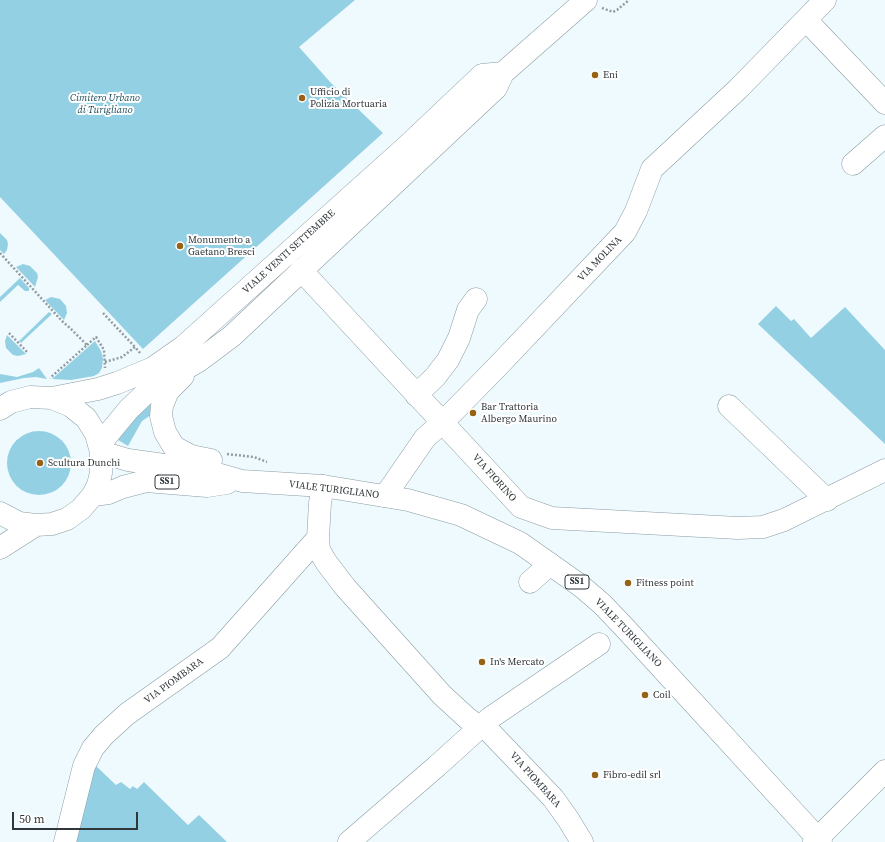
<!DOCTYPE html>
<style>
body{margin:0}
#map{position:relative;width:885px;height:842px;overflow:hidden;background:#eefafe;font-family:"Source Serif 4",serif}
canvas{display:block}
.scale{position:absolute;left:12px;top:812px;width:126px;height:18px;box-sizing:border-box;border:2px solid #30373a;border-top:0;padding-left:5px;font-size:12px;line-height:14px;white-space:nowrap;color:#30373a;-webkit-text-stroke:3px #fff;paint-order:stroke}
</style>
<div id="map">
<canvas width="885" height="842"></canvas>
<div class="scale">50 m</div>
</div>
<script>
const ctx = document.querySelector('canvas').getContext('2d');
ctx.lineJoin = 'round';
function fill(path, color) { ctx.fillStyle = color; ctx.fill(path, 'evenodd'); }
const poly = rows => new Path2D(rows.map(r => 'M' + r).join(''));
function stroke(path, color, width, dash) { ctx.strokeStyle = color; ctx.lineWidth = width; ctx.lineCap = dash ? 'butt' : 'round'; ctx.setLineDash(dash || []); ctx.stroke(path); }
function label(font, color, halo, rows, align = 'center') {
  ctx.font = font + ' "Source Serif 4",serif'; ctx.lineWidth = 4; ctx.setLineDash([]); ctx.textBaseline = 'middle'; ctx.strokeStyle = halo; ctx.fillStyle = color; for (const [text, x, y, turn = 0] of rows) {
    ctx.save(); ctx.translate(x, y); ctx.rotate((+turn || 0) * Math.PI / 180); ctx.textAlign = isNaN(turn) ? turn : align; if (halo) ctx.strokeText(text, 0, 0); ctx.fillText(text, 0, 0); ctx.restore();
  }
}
const green = poly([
 [0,0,355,0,299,47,331,83,383,133,143,349,0,197],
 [0,233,7,240,8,244,7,250,4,254,0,250],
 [23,264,30,266,37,273,38,277,35,287,16,267],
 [20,278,29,288,29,291,25,291,18,285,0,302,0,297],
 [51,297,60,299,66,306,67,313,64,320,45,300],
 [776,306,791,321,794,319,811,338,845,307,885,350,885,444,758,324],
 [49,312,52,314,21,343,19,341],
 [7,335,26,354,18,356,13,355,6,348,5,341],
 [95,341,101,351,103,358,102,368,99,373,94,376,71,380,52,379],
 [39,368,47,379,36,377,24,378,0,383,0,374,17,377,33,372],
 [150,403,151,415,142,421,128,446,118,440,125,429],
 '7 463a32 32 0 1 1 64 0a32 32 0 1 1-64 0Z',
 [96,766,116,785,121,782,130,789,133,786,137,789,144,782,188,825,199,815,227,842,74,842,90,775]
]);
const path = poly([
 [602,8,613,12,617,10,629,0],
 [0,253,62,321,70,328,87,345,50,378],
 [103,313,135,347],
 [9,333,28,353],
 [87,345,96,337,104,350,105,368],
 [105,362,122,357,135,347,140,353],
 [227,454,254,457,267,462]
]);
const minor = poly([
 [806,20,885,103],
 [853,164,885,136],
 [301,270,521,507,552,518,738,528,763,527,784,520,885,470],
 [416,395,435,377,448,360,459,338,468,310,476,299],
 [729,406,827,500],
 [323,486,320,503,318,538,319,550,326,562,345,587,442,695,467,718,479,727,488,730,553,798,568,819,582,842],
 [385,496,425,438,443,422,497,367,625,232,636,211,652,169,738,89,825,0],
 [530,582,550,564],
 [65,842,84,766,93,748,104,735,127,714,220,648,318,538],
 [349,842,437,766,490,718,599,644],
 [814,842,885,771]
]);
const major = poly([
 [183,376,168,391,162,406,161,416,165,432,174,447,191,456,211,460],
 [52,398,98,389,117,383,153,368,183,347,406,147,482,75,503,73],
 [0,409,11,402,30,397,52,398,71,406,86,418,96,434,101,452,101,473,98,485,93,495,81,509,67,519,52,524,36,525,19,523,0,513],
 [100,444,129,409,149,390,200,360,232,336,496,88,503,73,586,0],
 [101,452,128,460,207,471,242,481,323,486,408,500,461,515,520,543,581,586,602,604,624,627,821,842],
 [93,495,109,493,123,487,146,481,207,486,227,483],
 [0,548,36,525]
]);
const markers = [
 [595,75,4,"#956216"],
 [302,98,4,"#956216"],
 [180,246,4,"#956216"],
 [473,413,4,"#956216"],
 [40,463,4,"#956216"],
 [628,583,4,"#956216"],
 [482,662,4,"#956216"],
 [645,695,4,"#956216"],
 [595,775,4,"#956216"]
];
const shields = [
 [167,482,24],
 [577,582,24]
];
const shieldNames = [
 ["SS1",167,482],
 ["SS1",577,582]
];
const poiNames = [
 ["Eni",603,75],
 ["Ufficio di",310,92],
 ["Polizia Mortuaria",310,104],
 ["Monumento a",188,240],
 ["Gaetano Bresci",188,252],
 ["Bar Trattoria",481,407],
 ["Albergo Maurino",481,419],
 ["Scultura Dunchi",48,463],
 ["Fitness point",636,583],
 ["In's Mercato",490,662],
 ["Coil",653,695],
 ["Fibro-edil srl",603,775]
];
const parkNames = [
 ["Cimitero Urbano",105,98],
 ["di Turigliano",105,110]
];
const streetNames = [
 ["VIALE VENTI SETTEMBRE",289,252,-42],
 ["VIA MOLINA",600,259,-46],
 ["VIA FIORINO",494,478,48],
 ["VIALE TURIGLIANO",334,490,7],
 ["VIALE TURIGLIANO",628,633,46],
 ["VIA PIOMBARA",174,681,-36],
 ["VIA PIOMBARA",535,780,48]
];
fill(green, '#94d0e4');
stroke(minor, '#8a9ca3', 23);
stroke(major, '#8a9ca3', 23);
stroke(path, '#929ca0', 2.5, [2, 2]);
stroke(minor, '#fff', 22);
stroke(major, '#fff', 22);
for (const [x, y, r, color] of markers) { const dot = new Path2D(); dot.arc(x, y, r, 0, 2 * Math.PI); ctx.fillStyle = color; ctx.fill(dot); stroke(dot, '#fff', 1.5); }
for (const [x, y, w] of shields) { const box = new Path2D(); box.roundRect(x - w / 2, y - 7, w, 14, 3); ctx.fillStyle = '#fff'; ctx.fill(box); stroke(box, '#30373a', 1); }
label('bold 9px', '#30373a', null, shieldNames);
label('10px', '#30373a', '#fff', poiNames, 'left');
label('italic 10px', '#194a58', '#fff', parkNames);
label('10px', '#30373a', '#fff', streetNames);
</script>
